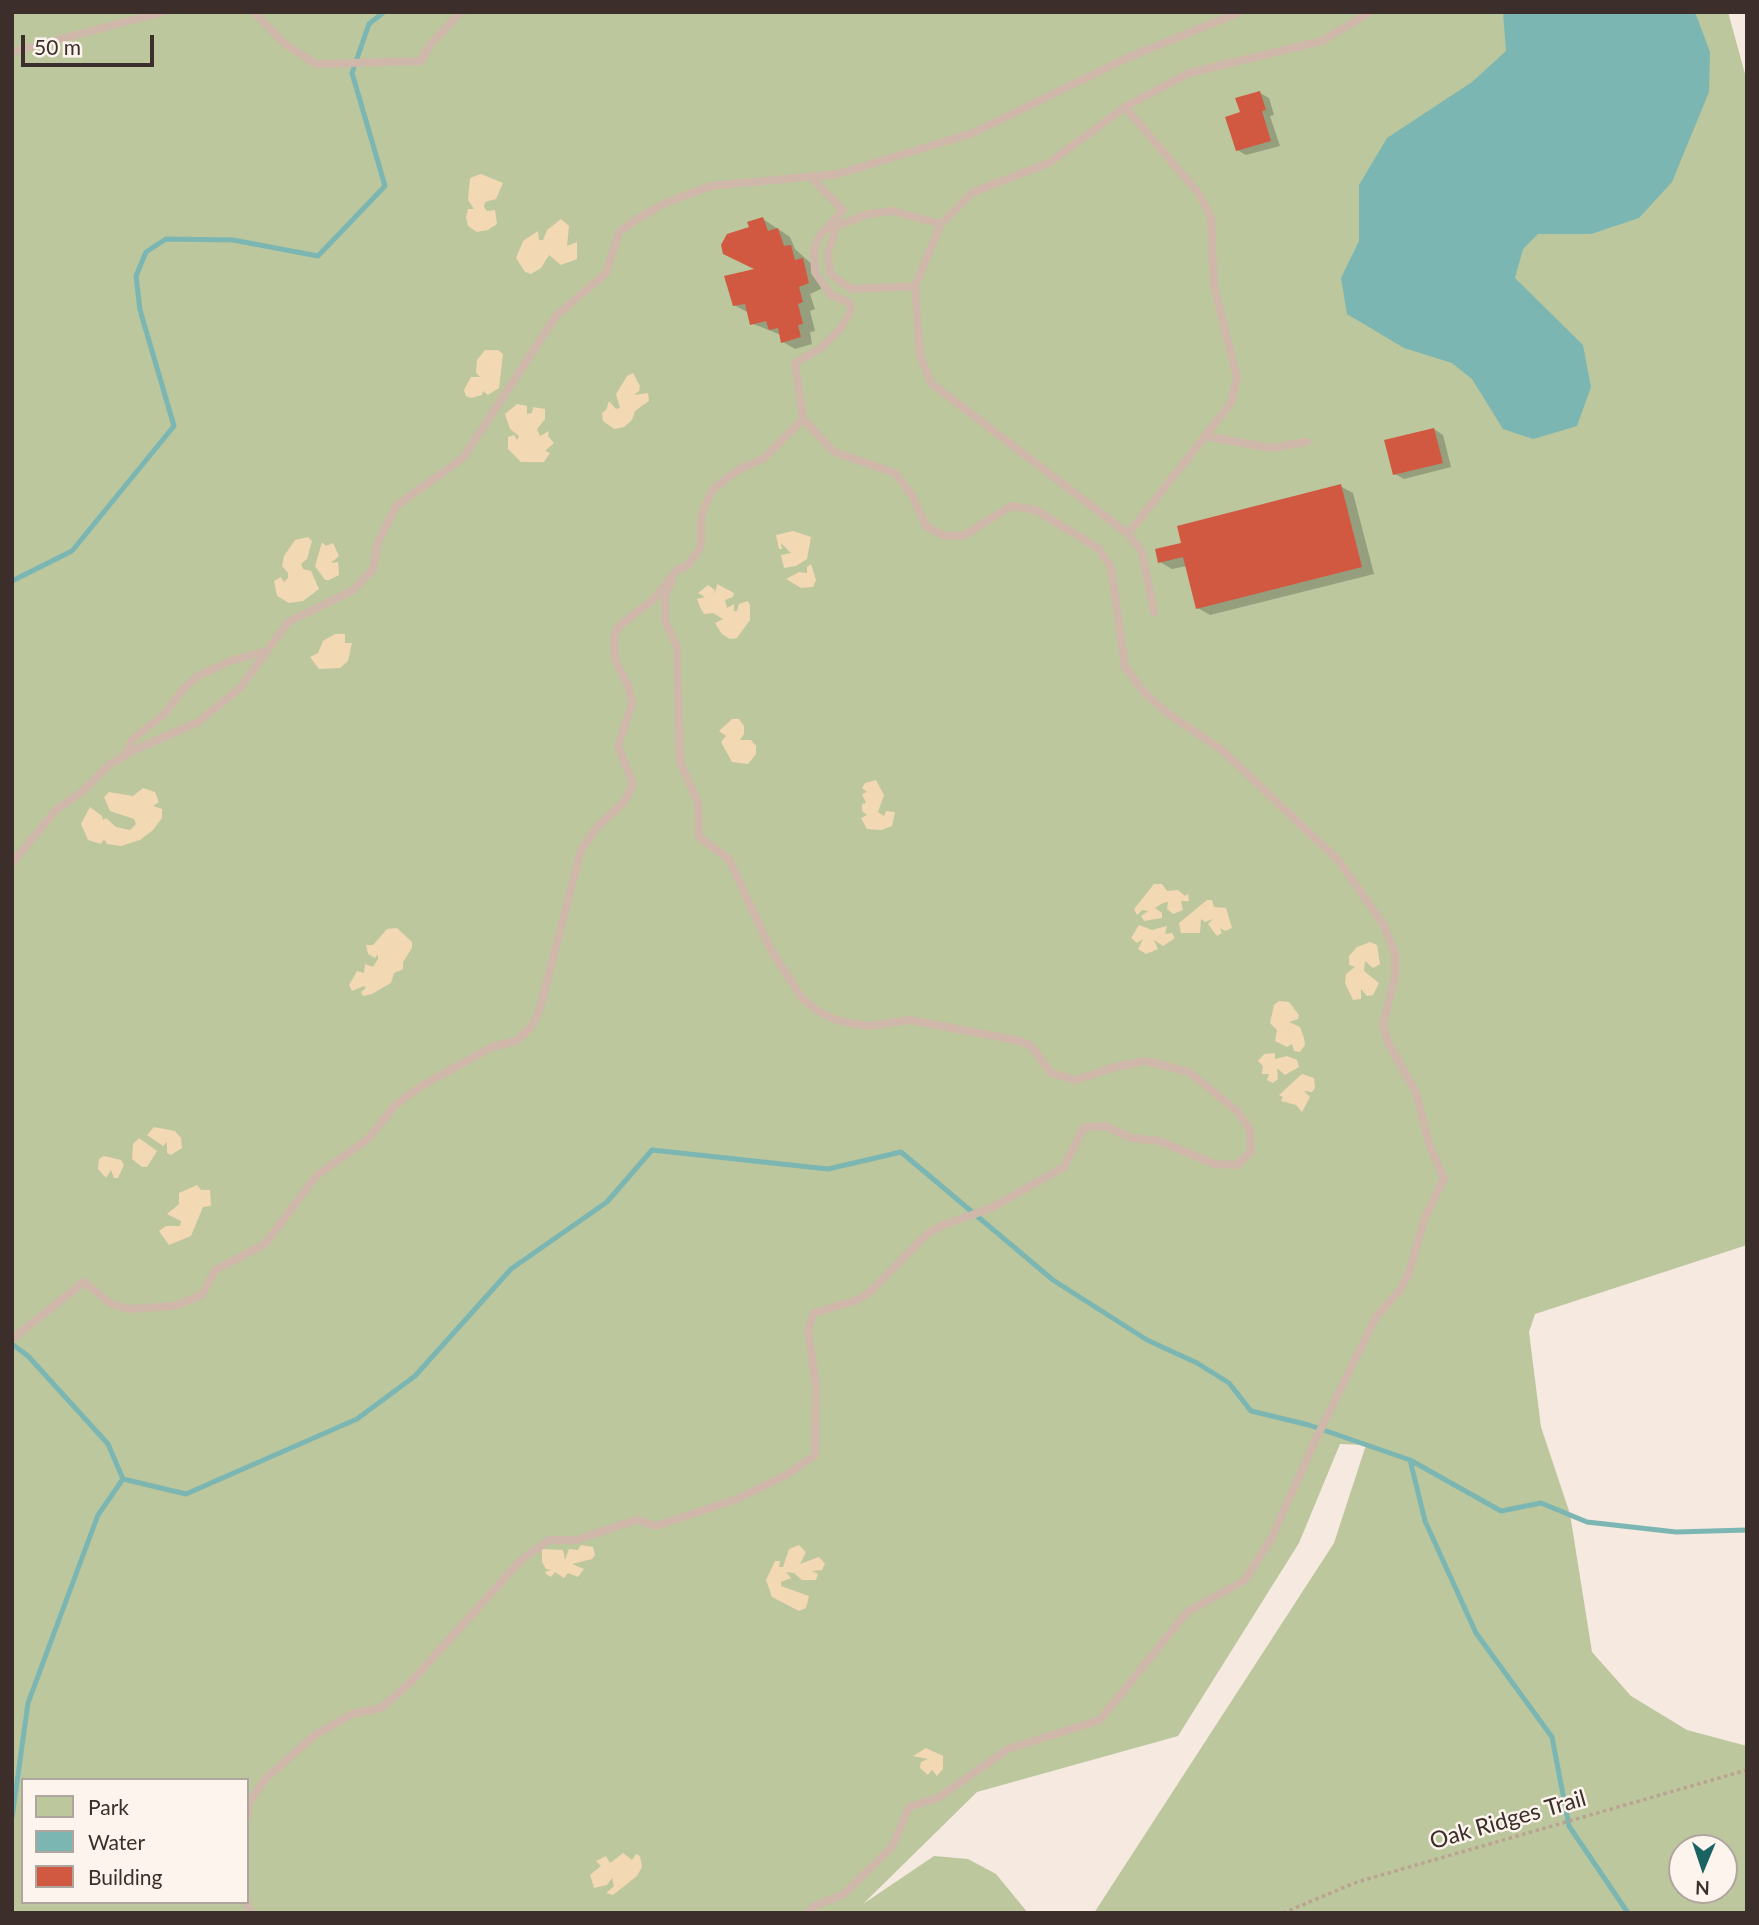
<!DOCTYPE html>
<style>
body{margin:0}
#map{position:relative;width:1759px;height:1925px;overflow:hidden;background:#f5e9e0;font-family:Lato,sans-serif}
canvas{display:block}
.frame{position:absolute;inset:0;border:14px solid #3c2e2a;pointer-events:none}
.legend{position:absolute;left:21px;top:1778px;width:228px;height:126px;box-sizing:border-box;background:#fcf4ed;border:2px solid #afa59f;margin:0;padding:9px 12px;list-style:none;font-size:21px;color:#3c2e2a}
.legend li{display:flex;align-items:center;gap:14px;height:35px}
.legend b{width:35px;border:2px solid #afa59f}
.north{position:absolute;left:1668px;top:1834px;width:70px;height:70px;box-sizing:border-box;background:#fcf4ed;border:2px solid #afa59f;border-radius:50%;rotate:182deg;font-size:19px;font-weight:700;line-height:28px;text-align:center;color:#3c2e2a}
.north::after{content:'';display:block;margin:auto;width:24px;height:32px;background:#1a6362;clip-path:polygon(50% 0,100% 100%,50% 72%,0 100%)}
.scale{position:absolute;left:21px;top:35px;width:133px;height:32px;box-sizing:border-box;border:4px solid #3c2e2a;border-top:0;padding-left:9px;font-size:21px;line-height:24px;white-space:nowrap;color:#3c2e2a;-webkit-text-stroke:5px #fcf4ed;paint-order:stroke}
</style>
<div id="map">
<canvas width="1759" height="1925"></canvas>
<div class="frame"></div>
<ul class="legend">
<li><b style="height:19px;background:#bcc79d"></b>Park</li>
<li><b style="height:19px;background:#7bb6b3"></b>Water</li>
<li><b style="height:19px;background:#d15942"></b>Building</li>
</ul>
<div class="north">N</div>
<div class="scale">50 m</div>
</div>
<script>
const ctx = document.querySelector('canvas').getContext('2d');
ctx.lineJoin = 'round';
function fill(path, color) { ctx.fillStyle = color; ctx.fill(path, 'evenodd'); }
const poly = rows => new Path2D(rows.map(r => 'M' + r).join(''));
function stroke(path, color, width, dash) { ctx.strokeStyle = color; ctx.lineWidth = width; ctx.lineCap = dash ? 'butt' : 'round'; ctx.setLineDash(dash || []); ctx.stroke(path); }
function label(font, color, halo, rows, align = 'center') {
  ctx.font = font + ' Lato,sans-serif'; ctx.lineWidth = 5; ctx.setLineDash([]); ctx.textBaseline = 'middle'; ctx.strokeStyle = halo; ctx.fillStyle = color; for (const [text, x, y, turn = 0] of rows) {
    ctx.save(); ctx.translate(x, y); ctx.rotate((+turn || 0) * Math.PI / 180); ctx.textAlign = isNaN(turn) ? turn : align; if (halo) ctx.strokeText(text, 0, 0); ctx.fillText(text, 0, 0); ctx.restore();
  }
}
const green = poly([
 [12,12,1728,12,1747,81,1747,1245,1535,1314,1529,1332,1541,1427,1570,1514,1592,1652,1631,1696,1687,1730,1747,1746,1747,1913,1094,1913,1334,1543,1366,1445,1340,1444,1299,1543,1178,1736,977,1792,863,1904,934,1856,968,1859,996,1874,1028,1913,12,1913],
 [23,1780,247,1780,247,1902,23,1902],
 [1682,1848,1724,1848,1724,1890,1682,1890]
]);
const sand = poly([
 [481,174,503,183,496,199,485,202,484,207,487,211,495,210,497,224,488,230,477,232,468,226,466,217,468,209,474,209,468,200,470,178],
 [561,219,569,226,567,246,577,242,577,259,561,265,549,255,541,268,531,274,525,272,516,258,523,241,538,231,539,240,543,240,547,230],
 [485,350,498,350,503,354,499,388,488,395,483,391,482,395,471,398,466,396,464,390,471,377,480,377,476,373,477,360],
 [633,373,640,386,639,391,634,395,648,393,649,401,635,411,632,420,624,427,614,429,603,421,602,413,606,410,609,401,616,409,620,408,616,394,627,376],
 [517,404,527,406,527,414,532,413,533,407,545,409,545,419,537,429,540,436,549,431,548,436,554,443,545,451,550,453,544,462,521,462,508,449,508,437,514,435,517,440,519,436,510,429,505,414],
 [793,531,811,537,807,559,796,566,784,568,781,555,791,553,781,543,782,549,779,549,776,535],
 [308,537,312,541,307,559,301,564,303,569,311,571,319,589,303,601,289,603,277,596,274,581,281,577,284,582,288,578,288,573,282,566,284,556,295,540],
 [322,542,326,546,333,543,339,556,331,563,338,562,339,575,329,580,325,580,315,566],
 [811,564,816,580,813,587,801,588,786,579,799,572,807,573,807,567],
 [708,585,715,590,713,595,716,590,717,584,734,593,733,597,725,600,727,608,734,604,734,611,737,611,739,604,748,601,750,605,750,620,737,638,730,639,722,634,715,623,723,619,713,613,704,614,700,607,697,599,705,597,698,593],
 [335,634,345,634,345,643,352,643,348,661,340,668,319,669,310,657,318,653,323,641],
 [732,719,739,719,744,726,744,734,740,740,751,740,756,746,756,754,748,764,732,762,721,742,726,736,719,731],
 [876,780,884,795,878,812,884,816,886,811,895,812,892,826,881,830,867,829,861,818,867,815,862,811,862,804,866,803,862,794,867,792,862,788,865,783],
 [143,788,155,792,159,802,153,806,162,809,162,818,153,830,140,840,121,846,107,844,104,839,101,844,88,840,81,824,90,807,102,816,103,820,106,818,116,827,130,830,136,824,134,819,110,811,104,797,109,792,133,796],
 [1154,884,1162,884,1167,891,1178,890,1185,896,1188,894,1189,901,1181,901,1183,910,1173,914,1167,909,1168,902,1163,903,1155,908,1162,913,1162,918,1144,921,1141,916,1148,911,1142,910,1137,915,1134,909],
 [1207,900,1212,900,1214,907,1226,908,1232,928,1225,931,1220,928,1222,933,1217,936,1208,924,1213,919,1205,922,1201,919,1200,933,1181,933,1179,923],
 [1139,925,1152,930,1167,926,1165,934,1172,933,1175,938,1163,946,1154,940,1158,949,1146,954,1138,949,1143,939,1137,943,1131,938],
 [397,928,412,942,412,948,403,962,403,969,394,973,391,983,372,994,363,996,361,992,366,988,364,986,352,991,349,985,357,971,364,973,365,964,373,967,378,959,378,954,375,958,368,954,366,945,373,945,387,929],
 [1370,942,1377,945,1380,964,1373,968,1365,961,1364,971,1379,983,1373,995,1367,996,1361,989,1361,999,1353,1000,1345,983,1346,974,1355,967,1349,965,1349,956,1357,947],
 [1279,1001,1289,1002,1299,1015,1298,1019,1289,1022,1300,1027,1304,1038,1305,1045,1300,1052,1294,1051,1292,1044,1287,1047,1275,1041,1277,1030,1270,1023,1274,1005],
 [1275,1053,1275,1059,1287,1056,1297,1060,1299,1067,1285,1075,1277,1068,1278,1079,1273,1083,1267,1080,1269,1074,1262,1074,1263,1066,1258,1061,1264,1054],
 [1302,1074,1314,1078,1315,1088,1312,1092,1304,1091,1310,1097,1302,1112,1296,1105,1281,1101,1283,1097,1279,1095],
 [154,1127,175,1131,181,1138,182,1148,171,1155,167,1153,167,1142,163,1146,147,1135],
 [139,1138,157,1151,147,1167,142,1167,132,1159,133,1144],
 [104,1156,121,1160,124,1165,118,1178,114,1178,111,1170,106,1178,98,1169,99,1159],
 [197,1185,201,1190,210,1190,211,1206,203,1207,191,1236,169,1245,159,1231,166,1226,180,1226,181,1221,167,1214,179,1204,179,1193],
 [581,1545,593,1547,595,1555,592,1559,572,1564,584,1569,578,1577,568,1573,564,1578,555,1572,551,1577,546,1574,545,1572,551,1570,546,1569,542,1562,542,1549,563,1550,565,1560,569,1549,578,1550],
 [799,1545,806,1552,800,1564,819,1557,825,1564,822,1570,812,1571,818,1574,816,1580,802,1580,794,1573,786,1572,791,1578,781,1582,781,1586,809,1596,806,1608,799,1611,772,1597,766,1580,775,1561,780,1561,779,1567,783,1567,789,1549],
 [926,1748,943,1756,943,1769,937,1776,932,1770,928,1775,920,1768,921,1762,928,1759,913,1756],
 [623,1853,632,1860,636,1854,640,1856,642,1867,637,1876,613,1895,606,1893,614,1886,612,1878,607,1885,594,1888,590,1875,601,1866,596,1861,606,1856,610,1863]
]);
const water = poly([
 [1503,12,1695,12,1710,52,1709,92,1672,182,1639,218,1591,234,1538,234,1523,249,1515,278,1583,345,1591,387,1577,426,1533,439,1503,429,1472,379,1452,363,1404,348,1347,314,1341,278,1359,241,1359,185,1387,138,1472,82,1506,51]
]);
const shadow = poly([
 [1260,93,1269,98,1274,115,1270,116,1280,146,1246,155,1237,150,1242,114],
 [763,219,790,237,795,249,815,267,821,289,810,294,815,309,810,311,815,331,810,332,812,344,795,349,783,342,781,335,751,323,747,312,734,305,758,270,751,229],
 [1434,429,1443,435,1451,467,1404,479,1395,474],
 [1340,486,1353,493,1374,574,1210,615,1198,608,1187,566,1172,569,1160,562,1183,544]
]);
const stream = poly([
 [12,581,72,551,174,426,140,310,136,276,146,252,166,239,233,240,318,256,385,186,352,73,369,24,384,12],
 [12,1344,28,1356,108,1444,123,1479],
 [1410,1460,1425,1521,1476,1633,1552,1737,1569,1826,1628,1913],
 [123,1479,186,1494,357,1419,415,1376,511,1269,607,1202,652,1150,828,1169,901,1152,1053,1280,1147,1340,1197,1363,1229,1383,1251,1411,1309,1425,1410,1460,1501,1511,1541,1503,1587,1522,1676,1532,1747,1530],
 [12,1818,28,1703,98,1515,123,1479]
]);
const building = poly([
 [1260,91,1266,110,1262,111,1271,141,1236,151,1225,117,1240,112,1235,98],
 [763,217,768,231,778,228,784,246,791,245,795,260,803,258,809,283,799,287,803,302,798,304,803,324,798,325,801,337,781,343,778,328,769,330,766,321,750,325,745,304,733,306,724,276,754,269,723,254,721,245,727,234,749,227,747,222],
 [1434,428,1443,463,1393,475,1384,440],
 [1341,484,1362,567,1196,609,1183,557,1158,563,1155,549,1181,543,1177,526]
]);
const path = poly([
 [1283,1913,1357,1882,1747,1770]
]);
const service = poly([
 [254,12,285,44,316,64,421,61,430,45,461,12],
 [12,52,163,12],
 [1125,107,1189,73,1322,41,1370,12],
 [915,286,851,289,830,274,828,253,836,226,868,214,893,211,941,224],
 [803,419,795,363,821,348,840,329,851,311,850,303,831,295,815,272,814,249,819,237,843,210,811,177],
 [1205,436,1270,448,1307,442],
 [1128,534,1231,403,1237,378,1214,286,1211,217,1199,194,1125,107,1049,163,973,192,941,224,915,286,920,355,931,383,1128,534,1142,552,1154,612],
 [125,755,132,740,164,714,185,687,198,676,230,661,263,652],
 [12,863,56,810,84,790,109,765,132,751,198,722,240,688,288,622,353,590,373,569,378,542,396,506,463,458,556,316,606,273,619,232,637,219,665,203,711,186,838,174,973,133,1127,58,1240,12],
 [12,1339,84,1282,110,1303,127,1309,174,1306,202,1295,215,1270,265,1244,316,1176,369,1138,395,1105,423,1085,492,1047,516,1041,532,1026,540,1008,581,850,597,827,624,802,633,784,618,746,632,704,629,688,615,660,614,636,619,626,654,599,676,571,687,566,701,547,701,516,712,490,738,470,763,459,803,419,834,452,895,473,912,495,926,526,942,535,963,536,1011,506,1036,510,1099,549,1111,567,1125,667,1142,690,1166,712,1223,751,1339,861,1383,924,1395,953,1395,976,1383,1025,1388,1042,1416,1093,1430,1147,1444,1178,1424,1220,1409,1273,1400,1290,1376,1317,1314,1443,1271,1539,1245,1580,1187,1612,1100,1720,1008,1749,938,1798,909,1807,892,1847,844,1894,814,1906,808,1913],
 [247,1818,249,1803,265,1779,315,1735,352,1714,381,1708,411,1682,521,1560,549,1540,576,1540,636,1520,656,1526,737,1499,788,1474,815,1455,816,1386,808,1330,814,1313,857,1300,871,1291,926,1235,941,1226,991,1208,1064,1167,1084,1127,1105,1126,1131,1138,1160,1141,1214,1164,1237,1165,1251,1152,1250,1130,1237,1111,1189,1072,1146,1061,1115,1067,1076,1080,1051,1073,1031,1046,1020,1041,910,1020,867,1026,836,1020,816,1010,801,997,770,948,729,859,699,837,698,803,680,761,677,647,665,620,665,597,671,582],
 [246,1902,251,1913]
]);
const streetNames = [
 ["Oak Ridges Trail",1508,1820,-16]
];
fill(green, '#bcc79d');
fill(sand, '#f3d8b4');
fill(water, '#7bb6b3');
fill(shadow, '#0003');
stroke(stream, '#7bb6b3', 5);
fill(building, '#d15942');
stroke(path, '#bca293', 3.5, [3.5, 3.5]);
stroke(service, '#cfb8aa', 8);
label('23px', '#3c2e2a', '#fcf4ed', streetNames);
</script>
